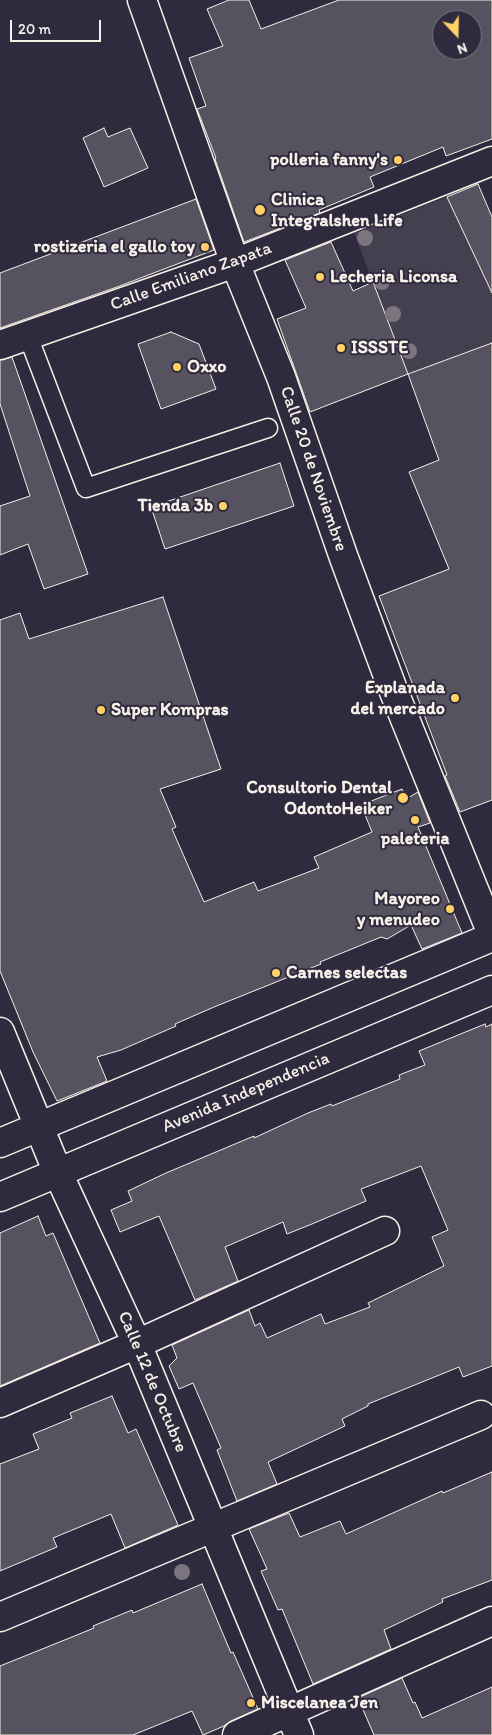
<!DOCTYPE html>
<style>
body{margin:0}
#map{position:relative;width:492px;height:1735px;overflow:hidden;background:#2f2a3d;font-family:Itim,sans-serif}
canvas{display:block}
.north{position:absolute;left:432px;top:10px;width:50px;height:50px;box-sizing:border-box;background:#2f2a3d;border:1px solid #7e7a81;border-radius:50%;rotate:159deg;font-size:14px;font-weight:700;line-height:20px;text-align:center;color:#f4f1e8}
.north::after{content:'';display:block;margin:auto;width:18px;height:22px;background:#ffd166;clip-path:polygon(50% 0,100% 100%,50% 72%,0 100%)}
.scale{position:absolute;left:10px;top:20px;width:91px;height:22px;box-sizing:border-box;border:2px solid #f4f1e8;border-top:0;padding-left:6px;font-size:15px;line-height:18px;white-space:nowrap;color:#f4f1e8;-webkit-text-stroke:4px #2f2a3d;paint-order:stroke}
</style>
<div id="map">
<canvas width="492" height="1735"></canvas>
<div class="north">N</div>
<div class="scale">20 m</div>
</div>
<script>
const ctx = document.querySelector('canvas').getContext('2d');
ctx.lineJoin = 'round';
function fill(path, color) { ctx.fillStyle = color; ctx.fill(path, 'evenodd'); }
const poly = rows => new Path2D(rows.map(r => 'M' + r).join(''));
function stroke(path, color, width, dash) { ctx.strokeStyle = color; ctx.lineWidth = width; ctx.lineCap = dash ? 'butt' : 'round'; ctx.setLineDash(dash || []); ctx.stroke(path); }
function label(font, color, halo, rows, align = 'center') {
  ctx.font = font + ' Itim,sans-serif'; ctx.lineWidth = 4; ctx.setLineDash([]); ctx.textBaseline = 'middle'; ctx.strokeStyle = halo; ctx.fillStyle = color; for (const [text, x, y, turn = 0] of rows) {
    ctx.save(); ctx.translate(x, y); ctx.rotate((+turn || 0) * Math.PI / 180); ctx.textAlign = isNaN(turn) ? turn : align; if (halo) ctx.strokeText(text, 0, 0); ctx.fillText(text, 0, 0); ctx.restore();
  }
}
const green = poly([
 [447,197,492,293,492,343,408,374,354,233]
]);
const building = poly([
 [229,0,249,0,261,29,339,0,492,0,492,139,446,156,443,147,370,177,374,187,319,210,320,213,244,242,215,159,216,158,197,109,206,106,189,58,223,46,207,9,229,0],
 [442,20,472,20,472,50,442,50,442,20],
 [104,128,108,137,130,128,148,168,104,187,83,138,104,128],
 [478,184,492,217,492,293,447,197,478,184],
 [196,199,214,250,117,287,0,328,0,273,196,199],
 [331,242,353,291,373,282,408,374,310,412,277,319,306,308,285,260,331,242],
 [171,332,199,344,216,389,161,409,138,344,171,332],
 [492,343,492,800,460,812,445,776,447,775,379,596,449,569,409,472,439,460,408,374,492,343],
 [12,357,88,574,44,589,28,544,0,555,0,506,30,496,0,404,0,360,12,357],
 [280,463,294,506,165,549,151,507,280,463],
 [163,597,221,769,160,789,176,827,172,829,204,902,254,882,258,891,319,868,314,857,372,832,361,805,402,789,406,799,418,792,430,823,418,827,462,933,422,949,411,925,387,939,381,937,320,962,321,964,214,1007,175,1024,176,1026,121,1050,97,1057,107,1081,57,1101,33,1052,0,971,0,620,20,613,29,639,163,597],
 [485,1024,486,1027,492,1024,492,1366,463,1377,459,1367,368,1404,368,1406,342,1419,345,1426,268,1462,277,1484,237,1501,217,1450,221,1448,193,1383,179,1389,169,1366,177,1358,172,1345,249,1310,255,1326,260,1323,267,1338,321,1314,325,1324,370,1307,368,1303,444,1266,432,1237,448,1230,421,1166,361,1189,366,1201,312,1224,287,1234,283,1222,225,1247,238,1281,195,1300,159,1216,120,1232,111,1210,132,1201,128,1191,166,1173,254,1136,254,1138,308,1113,331,1104,332,1106,400,1079,399,1075,425,1065,419,1051,485,1024],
 [38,1216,46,1236,53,1233,100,1343,0,1386,0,1233,38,1216],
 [112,1396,128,1433,136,1429,178,1525,125,1548,111,1514,53,1538,57,1547,0,1571,0,1464,39,1449,33,1434,72,1418,70,1413,112,1396],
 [492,1472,492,1580,442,1599,443,1602,384,1630,391,1649,313,1684,282,1609,278,1610,261,1571,267,1569,249,1529,289,1513,300,1537,340,1521,346,1534,442,1491,443,1493,492,1472],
 [202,1584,231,1653,233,1652,258,1709,231,1721,224,1726,203,1735,192,1711,133,1735,0,1735,0,1666,72,1637,94,1628,93,1626,132,1610,133,1613,202,1584],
 [402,1678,413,1703,415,1702,422,1718,492,1687,492,1735,374,1735,358,1698,402,1678]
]);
const service = poly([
 [28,336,86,488,268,428]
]);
const minor = poly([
 [142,0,235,263,281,377,344,558,392,687,492,934],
 [0,345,235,263,492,161],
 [0,1032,58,1173,137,1344,299,1735],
 [0,1143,492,937],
 [0,1197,492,990],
 [0,1403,137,1344,385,1231],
 [0,1617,481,1415],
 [237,1735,492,1621]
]);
const trees = [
 [365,238],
 [382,282],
 [393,314],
 [409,351],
 [182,1572]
];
const markers = [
 [398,160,5,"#ffd166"],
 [260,210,6,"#ffd166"],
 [205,247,5,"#ffd166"],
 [320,277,5,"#ffd166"],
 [341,348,5,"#ffd166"],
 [177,367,5,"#ffd166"],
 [223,506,5,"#ffd166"],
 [455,698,5,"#ffd166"],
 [101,710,5,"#ffd166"],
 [403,798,6,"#ffd166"],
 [415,820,5,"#ffd166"],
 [450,909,5,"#ffd166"],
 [276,973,5,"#ffd166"],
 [251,1703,5,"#ffd166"]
];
const poiNames = [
 ["polleria fanny's",388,160,"right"],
 ["Clinica",271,200],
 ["Integralshen Life",271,221],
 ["rostizeria el gallo toy",195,247,"right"],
 ["Lecheria Liconsa",330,277],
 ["ISSSTE",351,348],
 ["Oxxo",187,367],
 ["Tienda 3b",213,506,"right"],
 ["Explanada",445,688,"right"],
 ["del mercado",445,709,"right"],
 ["Super Kompras",111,710],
 ["Consultorio Dental",392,788,"right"],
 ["OdontoHeiker",392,809,"right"],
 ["paleteria",415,839,"center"],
 ["Mayoreo",440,899,"right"],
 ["y menudeo",440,920,"right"],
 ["Carnes selectas",286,973],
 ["Miscelanea Jen",261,1703]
];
const streetNames = [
 ["Calle Emiliano Zapata",191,277,-20],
 ["Calle 20 de Noviembre",313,469,71],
 ["Avenida Independencia",246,1093,-23],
 ["Calle 12 de Octubre",152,1382,67]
];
fill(green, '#454050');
fill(building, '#56525f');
stroke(building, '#f4f1e8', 1);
stroke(service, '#f4f1e8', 21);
stroke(minor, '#f4f1e8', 31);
stroke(service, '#2f2a3d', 18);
stroke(minor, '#2f2a3d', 28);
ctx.fillStyle = '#7a757e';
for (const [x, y] of trees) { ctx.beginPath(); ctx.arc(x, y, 8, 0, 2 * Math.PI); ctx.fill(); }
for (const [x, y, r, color] of markers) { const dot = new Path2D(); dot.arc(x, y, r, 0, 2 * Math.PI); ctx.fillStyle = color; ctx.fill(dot); stroke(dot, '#2f2a3d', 2); }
label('bold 18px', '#f4f1e8', '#2f2a3d', poiNames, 'left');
label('18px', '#f4f1e8', '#2f2a3d', streetNames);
</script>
